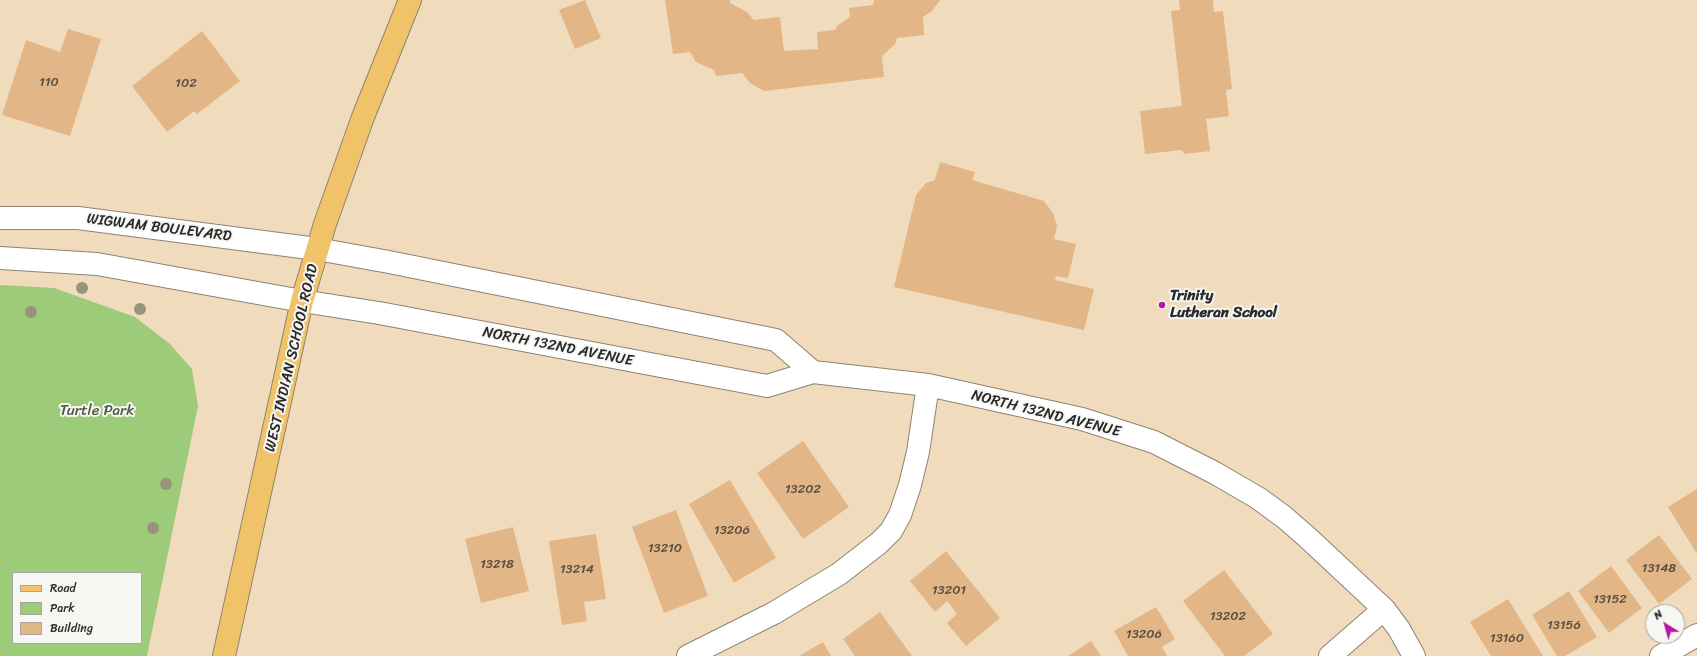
<!DOCTYPE html>
<style>
body{margin:0}
#map{position:relative;width:1697px;height:656px;overflow:hidden;background:#f1dbbd;font-family:Sriracha,sans-serif}
canvas{display:block}
.legend{position:absolute;left:12px;top:572px;width:130px;height:72px;box-sizing:border-box;background:#f6f6f2;border:1px solid #a5a5a2;margin:0;padding:5px 7px;list-style:none;font-size:12px;color:#2b2b2b}
.legend li{display:flex;align-items:center;gap:8px;height:20px}
.legend b{width:20px;border:1px solid #a5a5a2}
.north{position:absolute;left:1645px;top:604px;width:40px;height:40px;box-sizing:border-box;background:#f6f6f2;border:1px solid #a5a5a2;border-radius:50%;rotate:323deg;font-size:11px;font-weight:700;line-height:16px;text-align:center;color:#2b2b2b}
.north::after{content:'';display:block;margin:auto;width:14px;height:18px;background:#b5179e;clip-path:polygon(50% 0,100% 100%,50% 72%,0 100%)}
</style>
<div id="map">
<canvas width="1697" height="656"></canvas>
<ul class="legend">
<li><b style="height:5px;background:#f0c369"></b>Road</li>
<li><b style="height:11px;background:#9dcb79"></b>Park</li>
<li><b style="height:11px;background:#e3b687"></b>Building</li>
</ul>
<div class="north">N</div>
</div>
<script>
const ctx = document.querySelector('canvas').getContext('2d');
ctx.lineJoin = 'round';
function fill(path, color) { ctx.fillStyle = color; ctx.fill(path, 'evenodd'); }
const poly = rows => new Path2D(rows.map(r => 'M' + r).join(''));
function stroke(path, color, width, dash) { ctx.strokeStyle = color; ctx.lineWidth = width; ctx.lineCap = dash ? 'butt' : 'round'; ctx.setLineDash(dash || []); ctx.stroke(path); }
function label(font, color, halo, rows, align = 'center') {
  ctx.font = font + ' Sriracha,sans-serif'; ctx.lineWidth = 4; ctx.setLineDash([]); ctx.textBaseline = 'middle'; ctx.strokeStyle = halo; ctx.fillStyle = color; for (const [text, x, y, turn = 0] of rows) {
    ctx.save(); ctx.translate(x, y); ctx.rotate((+turn || 0) * Math.PI / 180); ctx.textAlign = isNaN(turn) ? turn : align; if (halo) ctx.strokeText(text, 0, 0); ctx.fillText(text, 0, 0); ctx.restore();
  }
}
const green = poly([
 [0,285,54,288,135,317,170,344,192,369,198,406,147,656,0,656],
 [13,573,141,573,141,643,13,643]
]);
const building = poly([
 [585,0,601,38,575,49,559,10],
 [665,0,730,0,730,3,747,12,754,20,780,17,784,51,818,49,817,32,835,30,838,25,850,17,849,8,873,5,874,0,940,0,932,11,923,17,924,35,897,38,895,44,882,56,884,77,764,91,750,83,742,73,716,76,714,70,696,62,690,52,673,54],
 [1179,0,1213,0,1214,12,1223,11,1232,89,1226,90,1229,116,1206,119,1210,151,1184,154,1182,150,1145,154,1140,111,1182,106,1171,11,1180,10],
 [68,29,101,39,70,136,2,115,26,40,60,52],
 [202,31,240,81,197,114,194,111,167,132,132,86],
 [940,162,975,172,972,180,1044,201,1053,213,1057,226,1054,239,1076,244,1068,278,1056,276,1055,280,1094,289,1084,330,894,287,916,195,926,183,935,180],
 [803,441,849,507,803,539,757,473],
 [730,480,776,558,734,583,689,504],
 [1697,489,1697,554,1668,507],
 [676,510,708,596,664,613,632,527],
 [513,527,529,591,481,603,465,539],
 [596,534,606,599,584,602,587,621,562,625,549,541],
 [1659,535,1692,579,1659,604,1626,560],
 [946,551,1000,618,966,646,947,623,957,614,947,601,935,612,910,581],
 [1611,566,1642,608,1609,633,1578,591],
 [1224,570,1273,634,1244,656,1225,656,1183,601],
 [1569,591,1597,637,1565,656,1557,656,1532,615],
 [1508,599,1543,656,1491,656,1470,622],
 [1156,607,1175,639,1162,647,1167,656,1128,656,1114,631],
 [880,612,912,656,855,656,843,639],
 [1091,641,1101,656,1068,656],
 [823,642,831,656,799,656]
]);
const minor = poly([
 [0,218,78,218,317,249,389,262,776,340,813,372],
 [0,258,97,264,302,301,379,313,767,386,813,372,928,385,1082,419,1154,442,1215,473,1258,498,1284,517,1307,537,1384,609,1399,629,1414,656],
 [688,656,774,613,839,574,879,543,891,531,900,515,910,485,918,452,928,385],
 [1330,656,1384,609],
 [1661,656,1697,635]
]);
const major = poly([
 [224,656,302,301,325,224,363,117,410,0]
]);
const trees = [
 [82,288],
 [140,309],
 [31,312],
 [166,484],
 [153,528]
];
const markers = [
 [1162,305,4,"#b5179e"]
];
const numberNames = [
 ["110",49,83],
 ["102",186,84],
 ["13202",803,490],
 ["13206",732,531],
 ["13210",665,549],
 ["13218",497,565],
 ["13148",1659,569],
 ["13214",577,570],
 ["13201",949,591],
 ["13152",1610,600],
 ["13202",1228,617],
 ["13156",1564,626],
 ["13206",1144,635],
 ["13160",1507,639]
];
const streetNames = [
 ["WIGWAM BOULEVARD",159,228,7],
 ["NORTH 132ND AVENUE",558,347,11],
 ["WEST INDIAN SCHOOL ROAD",292,358,-77],
 ["NORTH 132ND AVENUE",1046,414,14]
];
const poiNames = [
 ["Trinity",1170,296],
 ["Lutheran School",1170,313]
];
const parkNames = [
 ["Turtle Park",97,411]
];
fill(green, '#9dcb79');
fill(building, '#e3b687');
stroke(minor, '#8e8374', 24);
stroke(major, '#8e8374', 24);
stroke(minor, '#fff', 22);
stroke(major, '#f0c369', 22);
ctx.fillStyle = '#979579';
for (const [x, y] of trees) { ctx.beginPath(); ctx.arc(x, y, 6, 0, 2 * Math.PI); ctx.fill(); }
for (const [x, y, r, color] of markers) { const dot = new Path2D(); dot.arc(x, y, r, 0, 2 * Math.PI); ctx.fillStyle = color; ctx.fill(dot); stroke(dot, '#f6f6f2', 1.5); }
label('13px', '#594e42', null, numberNames);
label('15px', '#2b2b2b', '#f6f6f2', streetNames);
label('bold 15px', '#2b2b2b', '#f6f6f2', poiNames, 'left');
label('15px', '#4d5b42', '#f6f6f2', parkNames);
</script>
